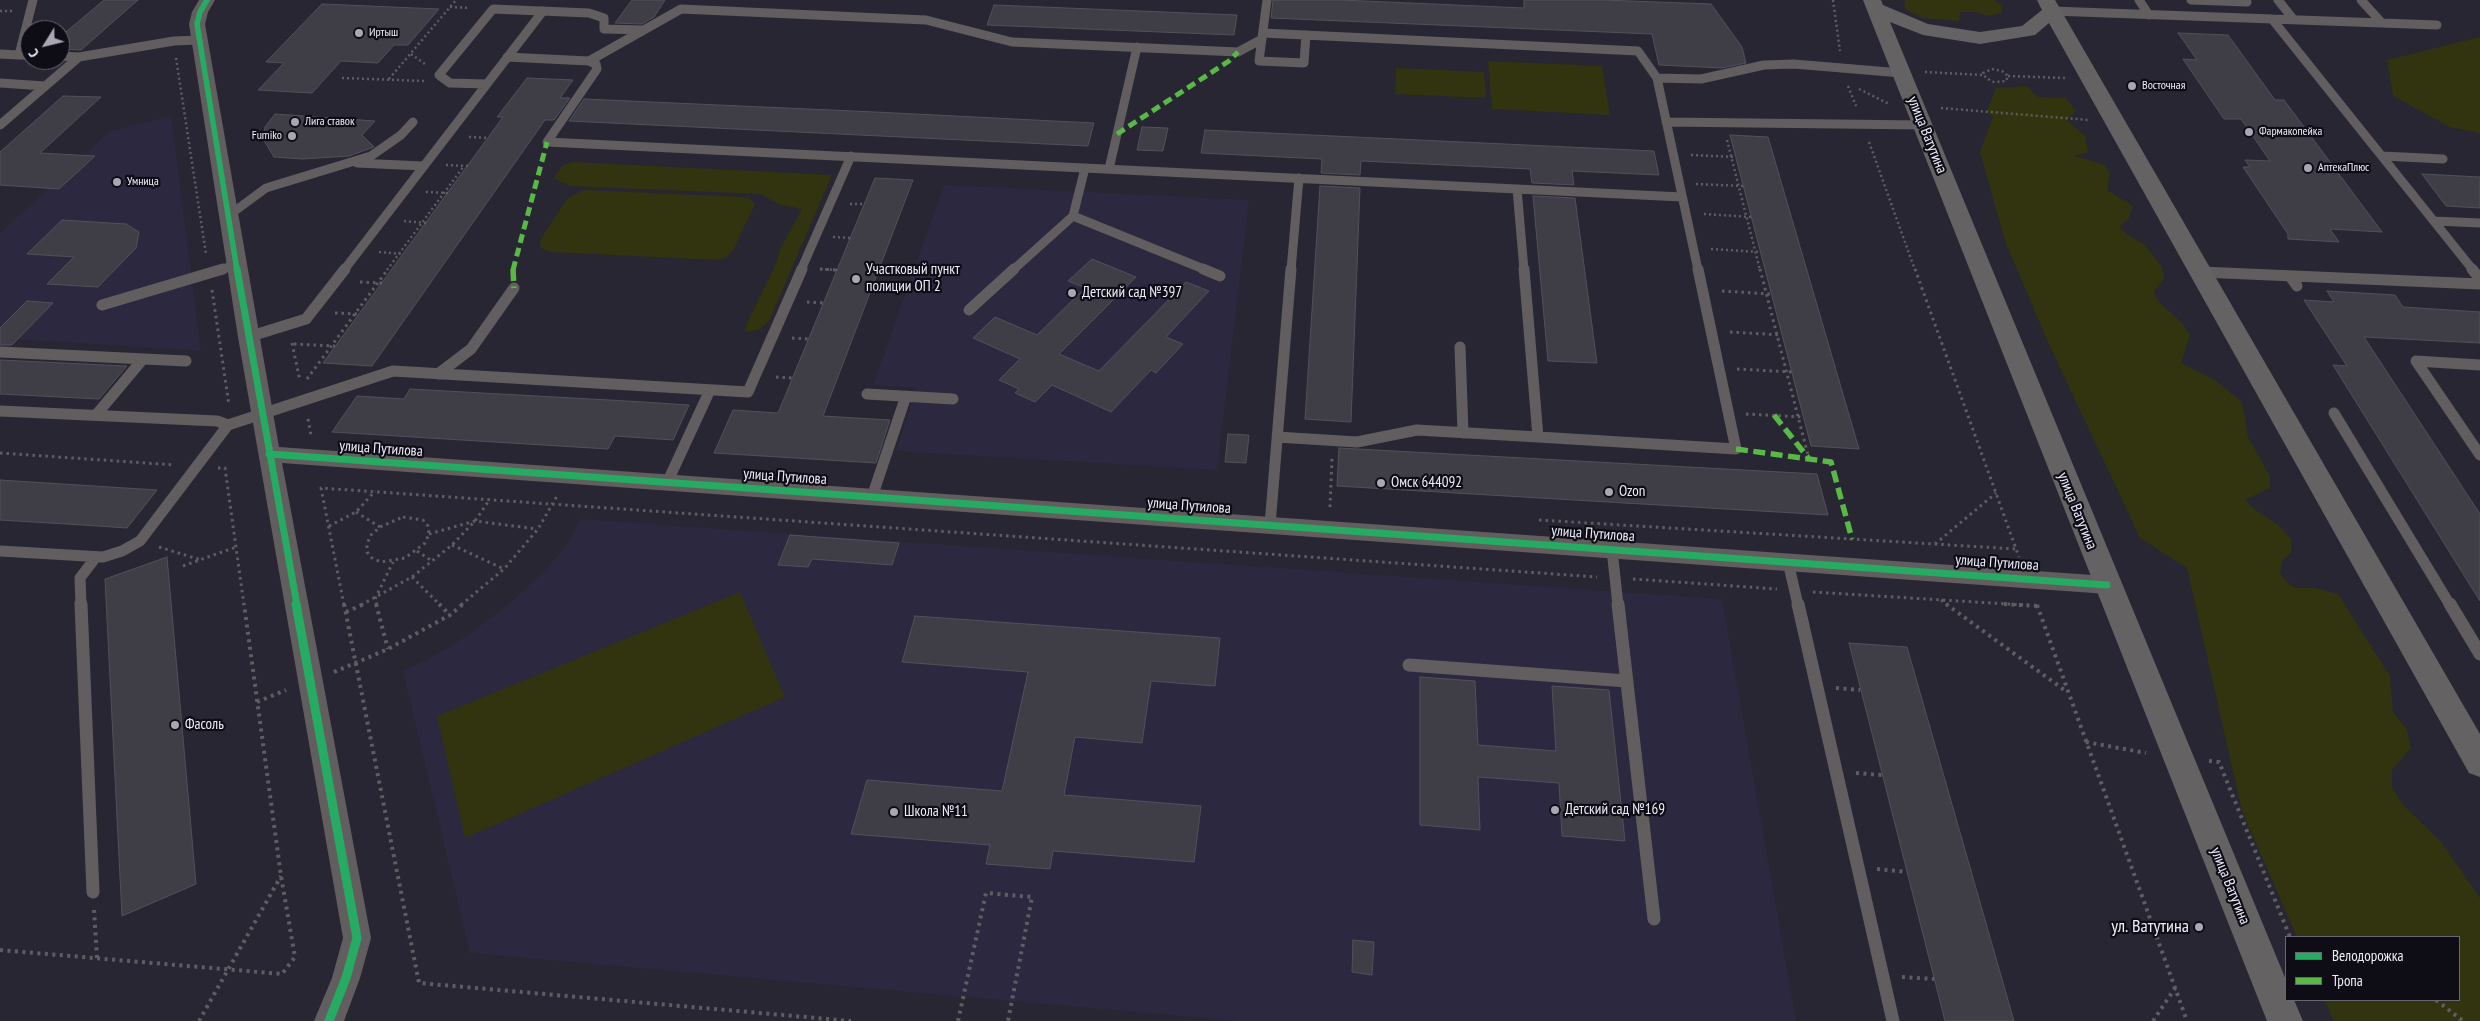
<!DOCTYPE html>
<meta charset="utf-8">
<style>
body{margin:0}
#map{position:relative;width:2480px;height:1021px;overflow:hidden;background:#282632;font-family:"PT Sans Narrow",sans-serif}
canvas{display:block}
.legend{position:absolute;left:2285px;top:936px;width:175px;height:65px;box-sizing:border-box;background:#0e0d16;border:1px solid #686771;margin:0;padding:6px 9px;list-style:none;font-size:15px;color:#eeedfa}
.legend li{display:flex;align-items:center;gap:10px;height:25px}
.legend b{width:25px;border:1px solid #686771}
.north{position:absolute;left:20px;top:20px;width:50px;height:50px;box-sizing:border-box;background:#0e0d16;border:1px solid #686771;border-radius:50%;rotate:234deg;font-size:14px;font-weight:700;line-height:20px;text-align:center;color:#eeedfa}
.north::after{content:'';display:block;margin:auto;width:18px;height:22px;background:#a9a7b4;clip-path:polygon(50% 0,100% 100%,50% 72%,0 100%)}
</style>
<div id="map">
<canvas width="2480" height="1021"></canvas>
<ul class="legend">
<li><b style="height:6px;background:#26ab63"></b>Велодорожка</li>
<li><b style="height:6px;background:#58b947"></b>Тропа</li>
</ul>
<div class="north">С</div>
</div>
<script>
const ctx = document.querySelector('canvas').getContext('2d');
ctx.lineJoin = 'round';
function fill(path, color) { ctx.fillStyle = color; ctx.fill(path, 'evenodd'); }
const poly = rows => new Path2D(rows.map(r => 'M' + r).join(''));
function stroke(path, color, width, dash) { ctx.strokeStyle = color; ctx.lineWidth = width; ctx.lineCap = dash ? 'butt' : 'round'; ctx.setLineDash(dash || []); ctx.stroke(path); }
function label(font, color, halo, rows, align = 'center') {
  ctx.font = font + ' "PT Sans Narrow",sans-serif'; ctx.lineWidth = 4.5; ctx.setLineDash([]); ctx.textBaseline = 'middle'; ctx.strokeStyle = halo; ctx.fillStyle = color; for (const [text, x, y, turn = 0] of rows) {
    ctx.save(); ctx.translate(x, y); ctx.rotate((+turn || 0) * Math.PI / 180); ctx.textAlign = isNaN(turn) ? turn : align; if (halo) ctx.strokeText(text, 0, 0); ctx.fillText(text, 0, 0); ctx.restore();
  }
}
const built = poly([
 [171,116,201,351,0,338,0,233,110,131],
 [944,185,1249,200,1217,470,896,451,917,388,873,385],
 [580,519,1722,599,1796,1021,1238,1021,470,953,403,671,433,657,471,633,510,603,546,570,567,544]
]);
const green = poly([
 [1905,0,1994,0,2002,5,2002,13,1989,16,1975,12,1960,12,1959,21,1922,18,1904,8],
 [2480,37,2480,133,2450,127,2393,96,2387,60],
 [1488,61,1602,66,1610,115,1492,109],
 [1396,68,1484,72,1486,98,1395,94],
 [2026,86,2038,97,2066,98,2076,111,2067,120,2085,136,2088,152,2075,156,2105,165,2110,174,2107,190,2133,206,2128,220,2119,226,2126,234,2144,244,2162,267,2164,278,2154,292,2159,302,2183,324,2190,335,2181,363,2215,380,2242,402,2248,437,2270,476,2270,488,2245,500,2258,512,2277,524,2291,539,2291,553,2282,561,2280,574,2294,588,2315,588,2338,594,2390,676,2393,712,2407,730,2411,748,2392,770,2392,787,2403,805,2442,843,2480,898,2480,1021,2334,1021,2324,1000,2459,1000,2459,937,2297,937,2242,811,2187,568,2140,538,2047,340,2005,241,1980,152,1993,117,1987,111,1996,88],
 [573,162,832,175,769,321,758,330,745,332,747,323,776,264,780,249,802,209,781,205,760,194,570,186,554,178,563,165],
 [583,190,743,197,749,198,755,204,733,250,725,258,718,260,550,252,541,248,540,240,567,199],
 [740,592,785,697,465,838,437,716]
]);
const building = poly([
 [104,0,138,0,81,50,60,49,60,37,104,0],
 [632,0,665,0,654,17,642,24,615,23,632,0],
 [1273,0,1341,0,1524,8,1524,0,1603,0,1711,4,1742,47,1746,63,1722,68,1659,65,1652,34,1271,18,1273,0],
 [322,4,439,9,408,45,394,45,378,63,341,61,312,93,258,90,284,63,266,62,322,4],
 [994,5,1237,15,1234,35,987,25,994,5],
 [2178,33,2228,35,2275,100,2284,100,2382,232,2330,229,2339,242,2288,239,2288,234,2243,167,2250,167,2245,160,2270,161,2241,119,2224,119,2183,59,2197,60,2178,33],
 [527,78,573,80,560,98,570,98,554,120,545,120,372,366,323,363,503,117,497,117,527,78],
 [63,96,101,97,40,153,95,156,59,189,0,185,0,152,63,96],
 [584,99,875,112,1094,123,1088,146,569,121,584,99],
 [275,114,375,121,362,135,374,147,349,156,302,159,274,157,263,139,265,127,275,114],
 [1142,127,1168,128,1163,151,1137,150,1142,127],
 [1205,130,1654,151,1659,175,1572,171,1574,185,1532,183,1530,169,1361,161,1360,175,1321,173,1322,159,1201,153,1205,130],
 [1730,135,1768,137,1859,449,1811,446,1730,135],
 [2422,174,2480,177,2480,208,2446,206,2422,174],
 [875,178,913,180,823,416,890,420,876,463,714,453,733,410,778,413,875,178],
 [1320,186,1360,188,1351,422,1305,419,1320,186],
 [1533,196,1575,198,1597,363,1548,361,1533,196],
 [62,220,126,224,139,232,136,248,98,287,47,284,74,257,27,254,62,220],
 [1092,259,1136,277,1059,354,1099,371,1186,282,1209,291,1166,337,1183,344,1156,373,1151,370,1111,412,1052,385,1035,402,1015,393,1019,389,999,380,1020,359,973,338,995,317,1037,335,1085,288,1068,281,1092,259],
 [2327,291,2395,295,2403,307,2480,312,2480,343,2364,337,2480,514,2480,601,2333,365,2347,366,2304,300,2334,302,2327,291],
 [27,301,53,303,12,345,0,345,0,328,27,301],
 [0,360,127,366,99,399,0,394,0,360],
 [410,389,627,401,689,405,673,440,615,436,608,449,332,432,357,396,404,399,410,389],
 [1228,434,1249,435,1246,463,1225,462,1228,434],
 [1339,448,1817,474,1828,515,1337,486,1339,448],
 [0,480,157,490,127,528,83,525,0,520,0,480],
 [790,535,899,543,892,565,812,559,808,567,778,565,790,535],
 [167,557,196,884,122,916,105,579,167,557],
 [915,616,1220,638,1215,686,1151,681,1142,743,1075,737,1064,795,1201,806,1194,862,1053,851,1050,869,986,864,990,845,851,834,867,780,1002,791,1028,672,902,662,915,616],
 [1849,643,1907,647,2014,1021,1945,1021,1849,643],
 [1420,677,1475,681,1478,745,1556,751,1552,686,1609,690,1625,841,1562,836,1559,783,1478,777,1480,830,1420,825,1420,677],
 [1353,940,1374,942,1372,975,1352,972,1353,940]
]);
const pathFar2 = poly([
 [1833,0,1840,51],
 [450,7,470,8],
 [0,11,12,11],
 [411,54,425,64],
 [176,58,206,254],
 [1992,69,2002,71,2008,76,2006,81,1994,82,1986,78,1983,73,1992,69],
 [1925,72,1983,75],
 [2008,76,2065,78],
 [342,78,424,81],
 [389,79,456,0],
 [1848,86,1856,106],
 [1859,89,1889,104],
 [1941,108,2089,120],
 [469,137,489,138],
 [1727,140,1760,270],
 [1869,142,1915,270],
 [1691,155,1736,157],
 [446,165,468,166],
 [1696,184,1743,186],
 [426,192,448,193],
 [850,204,864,204],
 [1704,214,1751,217],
 [404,221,426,223],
 [833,237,850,238],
 [1711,249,1760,252],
 [379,252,403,254],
 [820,269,837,270],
 [387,270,464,166]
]);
const pathFar1 = poly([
 [820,269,837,270],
 [1760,269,1809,459],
 [1915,269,2019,557],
 [360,282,382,283],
 [212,290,229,405],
 [1722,291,1771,294],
 [807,302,824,303],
 [335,313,359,314],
 [1730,332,1782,335],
 [792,338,809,339],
 [292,343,300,381],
 [294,344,335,346],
 [1737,369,1792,372],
 [776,377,793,378],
 [307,379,388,269],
 [1746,414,1803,417],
 [308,419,311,435],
 [0,453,175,465],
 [218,468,225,468,244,605],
 [1330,507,1332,458],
 [356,512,380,527],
 [403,517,423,520,428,526,429,534,425,543,405,558,381,562,372,558,367,552,367,544,371,535,380,527,403,517],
 [1539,520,2016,549],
 [329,526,356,512,375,491],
 [429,534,475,521,537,529],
 [1935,544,1996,493],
 [452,545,504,569],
 [159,547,201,560],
 [417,551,432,561],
 [183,566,236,547],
 [412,577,440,605],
 [1633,579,1777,589],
 [1813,592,2024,605],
 [1941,600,1948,605],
 [344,605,321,488,1597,577],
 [361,605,412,577,452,545,475,521,490,499],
 [377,605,375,599,393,562],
 [461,605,504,569,538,529,557,496]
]);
const path = poly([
 [344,604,419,983,851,1021],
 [376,604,388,649],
 [439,604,450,615],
 [1946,604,2067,692],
 [2004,604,2037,606],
 [2037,605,2187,1021],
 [346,612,364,604],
 [334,672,388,649,450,615,463,604],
 [1836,688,1860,690],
 [257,702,286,690],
 [2086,742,2146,753],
 [2209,761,2219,762,2290,937],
 [1856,773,1882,775],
 [1877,869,1907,872],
 [94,910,97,958],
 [0,950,282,974,295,957,281,876,244,604],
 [1902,977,1934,979],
 [2436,1000,2463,1021],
 [199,1021,281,876],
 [958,1021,986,893,1032,897,1008,1021],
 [2153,1021,2175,988]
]);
const serviceFar2 = poly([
 [1267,0,1259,61,1304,63,1306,35],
 [2139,0,2149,15],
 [2191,0,2247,2],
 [2278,0,2294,20],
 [2361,0,2382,23,2437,25],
 [2052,11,2382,23],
 [2272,19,2473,270],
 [1263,33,1638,51,1657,78,1701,79,1764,65,1794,64,1901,73],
 [0,54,19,55],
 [30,55,19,55,33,0],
 [60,56,79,57,174,41,200,40],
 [507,57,589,61,596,64,597,69,547,142],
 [589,61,681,9,926,20,1012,42,1238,52,1262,39],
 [1657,78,1698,270],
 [0,83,45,86],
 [486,84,450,83,439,75,493,9,589,13,604,18,604,29,643,30],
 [1666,122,1923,125],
 [0,125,79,57],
 [547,142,1682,197],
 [2383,156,2443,159],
 [357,163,423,166],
 [1109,169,1137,47],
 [1517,189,1524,270],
 [228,216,266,188,371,156,401,135,413,122],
 [1073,216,1085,168],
 [2434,221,2480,223],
 [219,270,236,265],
 [344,270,543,11],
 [801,270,851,156],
 [1013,270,1073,216,1206,270],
 [1291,270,1299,178]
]);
const serviceFar1 = poly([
 [1203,269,1220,276],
 [2472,269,2480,279],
 [2201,272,2480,284],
 [2290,276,2297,286],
 [102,305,223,269],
 [969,310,1014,269],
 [248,337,306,319,345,269],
 [1460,347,1463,433],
 [0,352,186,361],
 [2416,361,2480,455],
 [2416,361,2480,365],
 [438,374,471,349,514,288],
 [867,394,953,399],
 [0,411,217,421,228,425],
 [2334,413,2450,605],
 [96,415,143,359],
 [1277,437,1357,442,1417,430,1538,437,1524,269],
 [1538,437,1736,449,1698,269],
 [667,483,710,390],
 [872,497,906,396],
 [1270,525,1291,269],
 [1612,550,1618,605],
 [0,551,103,557,122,551,140,541,228,425,393,371,748,392,802,269],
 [1788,562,1798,605],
 [81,605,80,578,96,557]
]);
const service = poly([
 [81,604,93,892],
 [1618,604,1654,919],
 [1798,604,1893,1021],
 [2450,604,2480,654],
 [1409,665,1627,681]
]);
const minor = poly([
 [199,0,215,0,208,12,205,24,279,447,2107,576,2115,578,2119,585,2115,592,2107,594,282,463,371,938,360,978,344,1021,314,1021,332,978,343,938,238,337,189,24,192,12,199,0]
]);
const secondary = poly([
 [1863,0,1881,0,1883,5,1928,24,1980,32,2022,26,2042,10,2037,0,2055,0,2480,734,2480,777,2469,773,2049,23,2035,35,1980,44,1923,35,1890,22,2286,980,2286,1000,2294,1000,2303,1021,2267,1021,1863,0]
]);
const quietFar1 = poly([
 [1117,134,1229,61,1238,52],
 [513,270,547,142]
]);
const quiet = poly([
 [513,269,514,288],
 [1774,415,1809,459],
 [1736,449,1831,462,1852,539]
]);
const cyclewayFar2 = poly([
 [207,0,200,12,197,24,237,270]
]);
const cyclewayFar1 = poly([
 [237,269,297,605],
 [269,454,2107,585]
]);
const cycleway = poly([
 [296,604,357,938,346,978,329,1021]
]);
const markers = [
 [359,33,5,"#a9a7b4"],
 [2132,86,5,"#a9a7b4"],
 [295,122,5,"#a9a7b4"],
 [2249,132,5,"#a9a7b4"],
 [292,136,5,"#a9a7b4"],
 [2308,168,5,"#a9a7b4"],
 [117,182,5,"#a9a7b4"],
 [856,279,5,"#a9a7b4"],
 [1072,293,5,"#a9a7b4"],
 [1381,483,5,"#a9a7b4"],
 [1609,492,5,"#a9a7b4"],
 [175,725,5,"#a9a7b4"],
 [1555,810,5,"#a9a7b4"],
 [894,812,5,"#a9a7b4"],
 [2199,927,5,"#a9a7b4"]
];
const farPoinames = [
 ["Иртыш",369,33],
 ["Восточная",2142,86],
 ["Лига ставок",305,122],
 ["Фармакопейка",2259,132],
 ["Fumiko",282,136,"right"],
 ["АптекаПлюс",2318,168],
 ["Умница",127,182]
];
const streetNames = [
 ["улица Ватутина",1927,135,68],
 ["улица Путилова",381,449,4],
 ["улица Путилова",785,477,4],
 ["улица Путилова",1189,506,4],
 ["улица Ватутина",2077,511,68],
 ["улица Путилова",1593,534,4],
 ["улица Путилова",1997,563,4],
 ["улица Ватутина",2230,886,68]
];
const poiNames = [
 ["Участковый пункт",866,270],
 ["полиции ОП 2",866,287],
 ["Детский сад №397",1082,293],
 ["Омск 644092",1391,483],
 ["Ozon",1619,492],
 ["Фасоль",185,725],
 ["Детский сад №169",1565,810],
 ["Школа №11",904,812]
];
const nearPoinames = [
 ["ул. Ватутина",2189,927]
];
fill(built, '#2c2840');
fill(green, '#32330f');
fill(building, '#3f3e47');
stroke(building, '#52505a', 1);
stroke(pathFar2, '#5f5d62', 2.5, [2, 3]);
stroke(pathFar1, '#5f5d62', 3, [2.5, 4]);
stroke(path, '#5f5d62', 4, [3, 4.5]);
stroke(serviceFar2, '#625e5f', 9);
stroke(serviceFar1, '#625e5f', 11);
stroke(service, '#625e5f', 13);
fill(minor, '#625e5f');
fill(secondary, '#656263');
stroke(quietFar1, '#58b947', 5, [9, 5]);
stroke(quiet, '#58b947', 5.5, [12, 5.5]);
stroke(cyclewayFar2, '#26ab63', 5.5);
stroke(cyclewayFar1, '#26ab63', 7);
stroke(cycleway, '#26ab63', 9);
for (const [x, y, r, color] of markers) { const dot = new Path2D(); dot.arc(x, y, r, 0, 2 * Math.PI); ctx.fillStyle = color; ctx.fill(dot); stroke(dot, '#0e0d16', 2); }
label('12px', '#eeedfa', '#0e0d16', farPoinames, 'left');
label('15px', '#eeedfa', '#0e0d16', streetNames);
label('15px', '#eeedfa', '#0e0d16', poiNames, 'left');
label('18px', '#eeedfa', '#0e0d16', nearPoinames, 'right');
</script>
